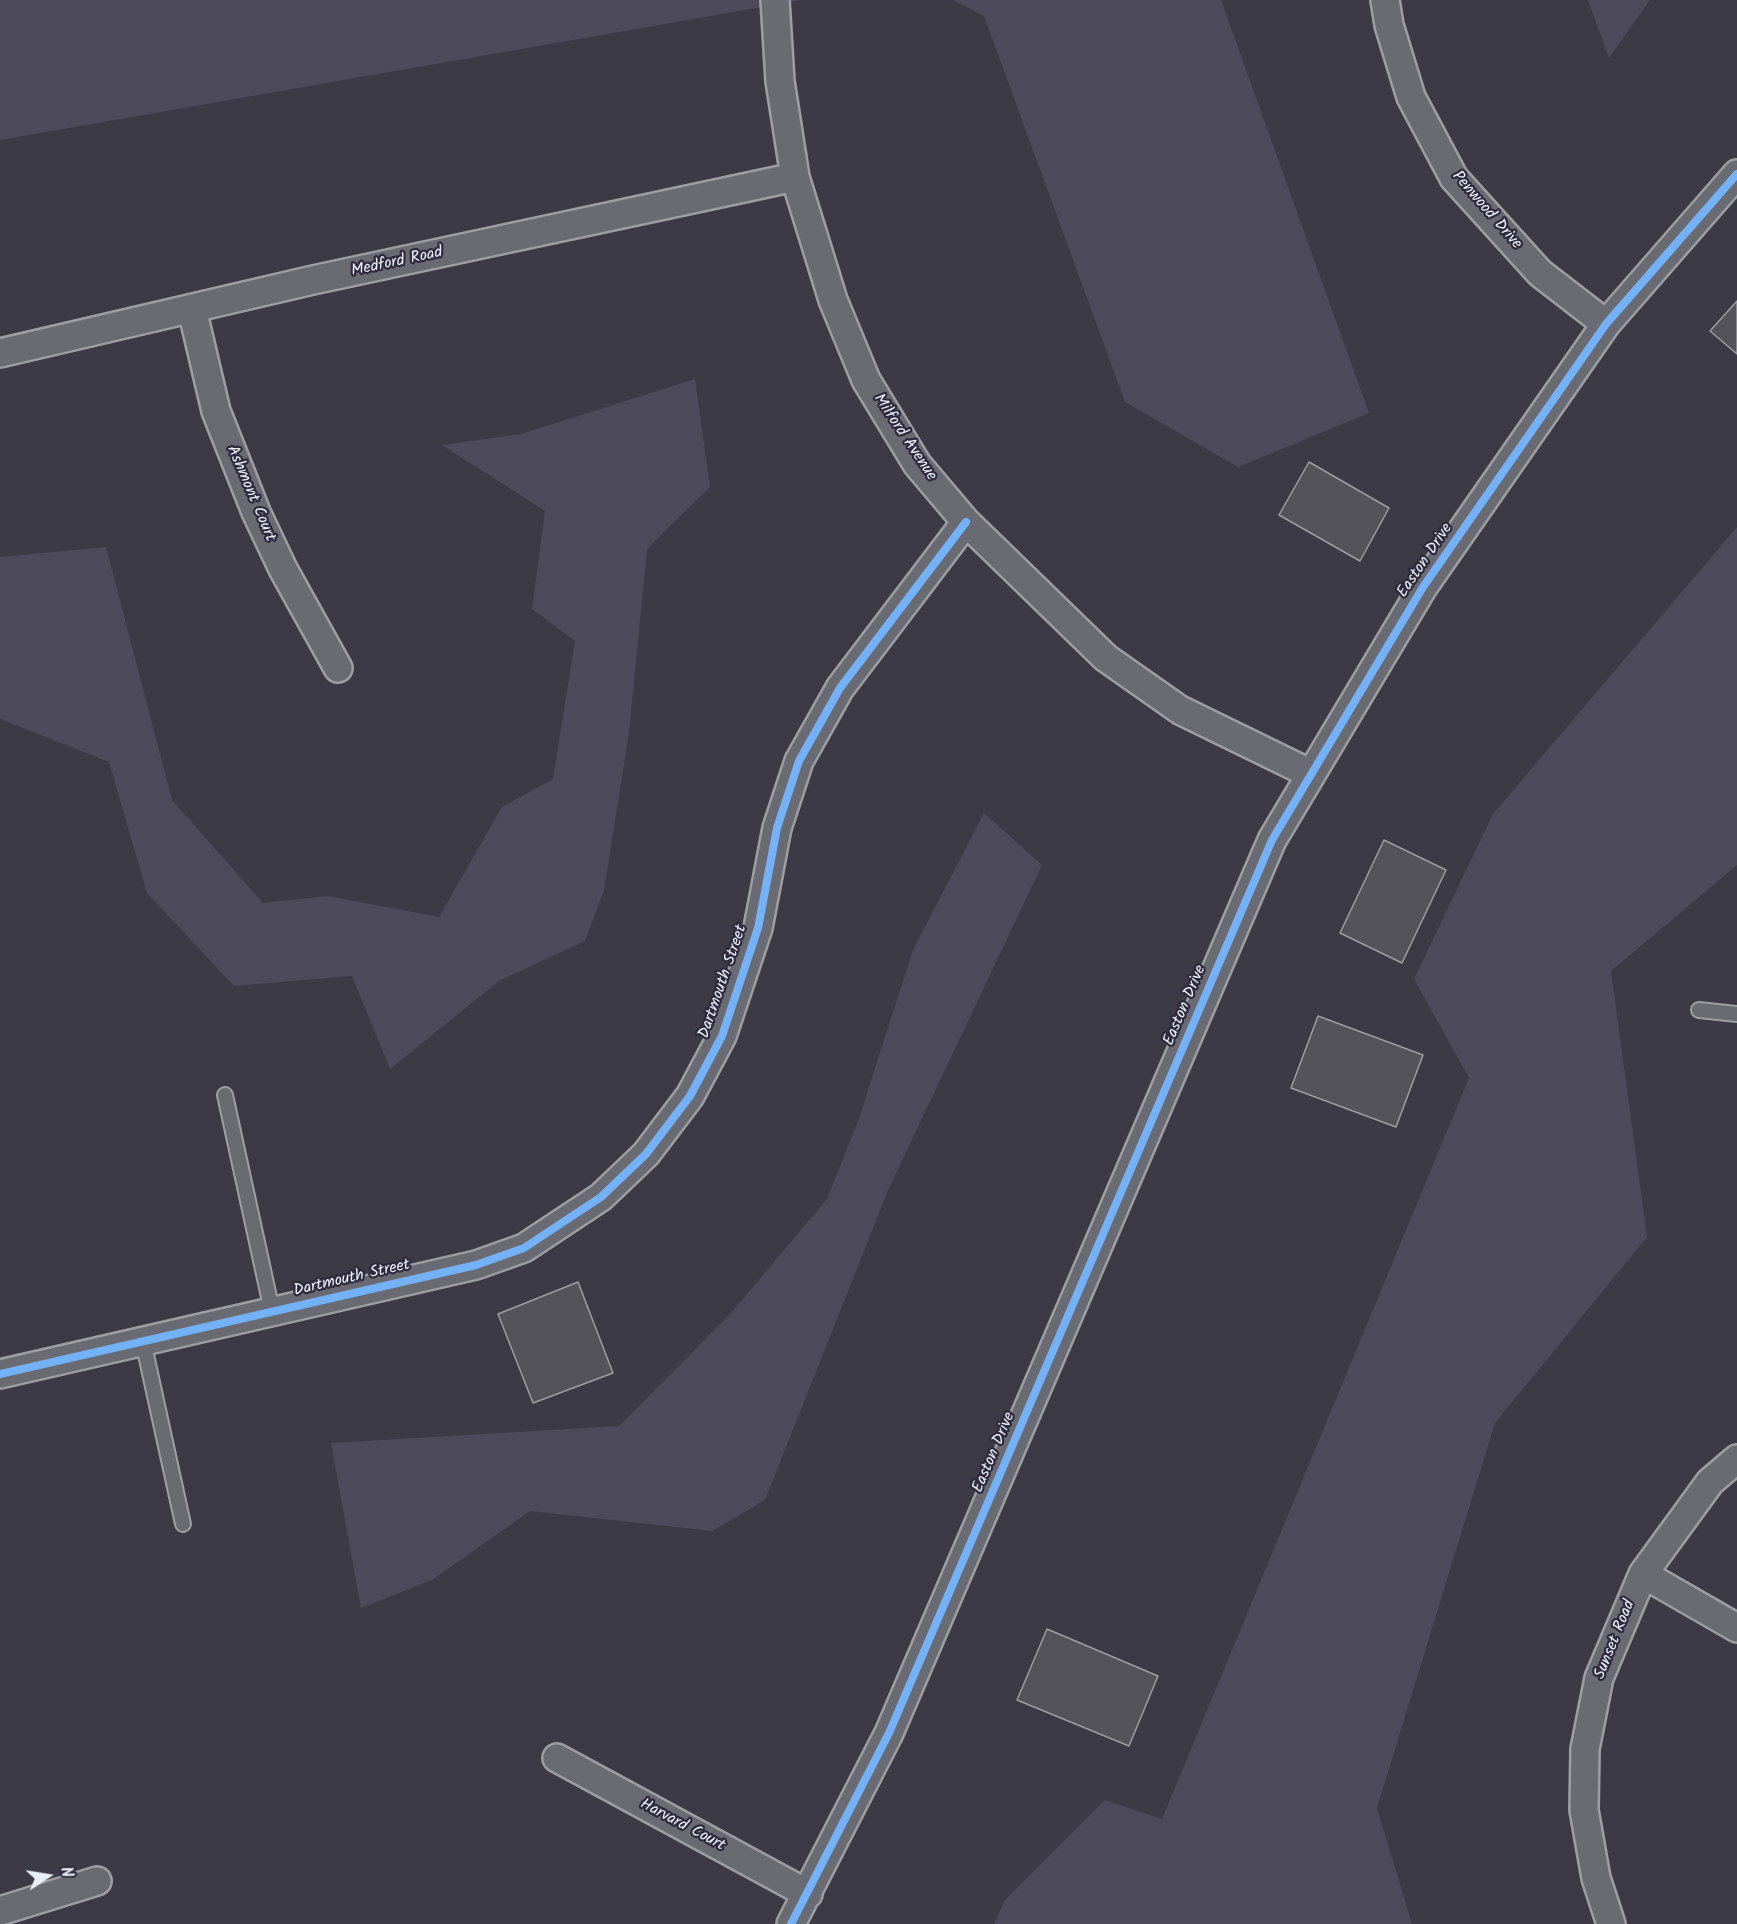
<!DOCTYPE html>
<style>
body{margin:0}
#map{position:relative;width:1737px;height:1924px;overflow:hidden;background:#3c3a44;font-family:Kalam,sans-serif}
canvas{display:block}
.north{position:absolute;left:18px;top:1846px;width:60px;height:60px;-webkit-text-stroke:4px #2f2a3d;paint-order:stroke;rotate:78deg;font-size:16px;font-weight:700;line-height:24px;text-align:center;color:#e8f1f8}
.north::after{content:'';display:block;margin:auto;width:21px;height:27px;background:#e8f1f8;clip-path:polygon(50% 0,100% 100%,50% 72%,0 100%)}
</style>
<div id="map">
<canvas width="1737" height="1924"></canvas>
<div class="north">N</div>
</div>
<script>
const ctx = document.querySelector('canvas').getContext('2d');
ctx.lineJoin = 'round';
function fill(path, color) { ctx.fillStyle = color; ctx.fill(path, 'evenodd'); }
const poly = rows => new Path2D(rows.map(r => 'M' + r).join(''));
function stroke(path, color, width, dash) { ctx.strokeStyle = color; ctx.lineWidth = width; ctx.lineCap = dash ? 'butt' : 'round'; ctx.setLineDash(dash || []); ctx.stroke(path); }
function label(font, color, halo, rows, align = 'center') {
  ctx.font = font + ' Kalam,sans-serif'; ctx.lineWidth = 4.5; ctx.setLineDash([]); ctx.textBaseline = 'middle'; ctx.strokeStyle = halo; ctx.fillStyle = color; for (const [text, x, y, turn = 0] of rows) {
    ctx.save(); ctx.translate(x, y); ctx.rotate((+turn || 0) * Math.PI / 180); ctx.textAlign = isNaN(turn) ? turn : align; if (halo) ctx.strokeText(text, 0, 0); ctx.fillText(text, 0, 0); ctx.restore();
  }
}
const green = poly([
 [0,0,802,0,0,140],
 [953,0,1221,0,1369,413,1238,467,1125,402,984,16],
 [1588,0,1650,0,1609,58],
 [695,379,710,487,647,549,629,733,604,890,585,941,499,981,390,1069,352,976,234,986,147,893,109,762,0,719,0,557,106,547,172,800,263,903,328,896,439,917,502,807,553,779,575,641,532,609,545,511,442,445,521,434],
 [1737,527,1737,865,1611,971,1647,1237,1495,1423,1377,1808,1412,1924,994,1924,1005,1900,1105,1800,1162,1819,1469,1078,1414,979,1493,814],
 [984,813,1042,865,889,1188,765,1500,712,1531,530,1511,432,1580,361,1608,331,1443,619,1426,732,1312,827,1199,858,1121,913,950]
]);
const building = poly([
 [1737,301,1737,354,1710,331,1737,301],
 [1309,462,1389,508,1360,561,1279,515,1309,462],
 [1384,840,1446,870,1402,963,1340,933,1384,840],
 [1318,1016,1423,1055,1396,1127,1291,1088,1318,1016],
 [578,1282,613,1373,533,1403,498,1314,578,1282],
 [1047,1629,1158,1676,1129,1746,1017,1700,1047,1629]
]);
const service = poly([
 [1699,1010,1737,1014],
 [225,1095,272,1311],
 [143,1341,183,1524]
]);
const minor = poly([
 [775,0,780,81,795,177,833,300,866,380,917,464,966,522,1106,658,1180,710,1311,774],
 [1385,0,1389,25,1411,97,1454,178,1540,273,1606,324],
 [192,309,216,411,256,512,283,569,338,668],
 [0,353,313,280,795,177],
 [0,1374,476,1265,524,1248,601,1197,646,1154,690,1096,722,1036,758,928,777,828,799,761,840,688,966,522],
 [1643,1574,1737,1628],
 [557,1758,808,1894],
 [0,1911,97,1881],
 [791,1924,889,1733,1272,840,1423,587,1606,324,1737,174],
 [1611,1924,1596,1878,1584,1810,1585,1749,1599,1678,1643,1574,1710,1482,1737,1459]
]);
const cycleway = poly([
 [0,1374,476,1265,524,1248,601,1197,646,1154,690,1096,722,1036,758,928,777,828,799,761,840,688,966,522],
 [791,1924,889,1733,1272,840,1423,587,1606,324,1737,174]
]);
const streetNames = [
 ["Penwood Drive",1486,211,49],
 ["Medford Road",397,263,-12],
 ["Milford Avenue",904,438,56],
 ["Ashmont Court",250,494,67],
 ["Easton Drive",1426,561,-56],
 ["Dartmouth Street",724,982,-71],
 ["Easton Drive",1186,1006,-67],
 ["Dartmouth Street",352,1279,-13],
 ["Easton Drive",995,1453,-67],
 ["Sunset Road",1616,1640,-68],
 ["Harvard Court",682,1826,28]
];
fill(green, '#4d4b5b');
fill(building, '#54525a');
stroke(building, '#9d9ea4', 1.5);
stroke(service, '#9d9ea4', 18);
stroke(minor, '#9d9ea4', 32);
stroke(service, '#6a6b72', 14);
stroke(minor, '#6a6b72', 27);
stroke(cycleway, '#73b2f8', 8);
label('16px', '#e8f1f8', '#2f2a3d', streetNames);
</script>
